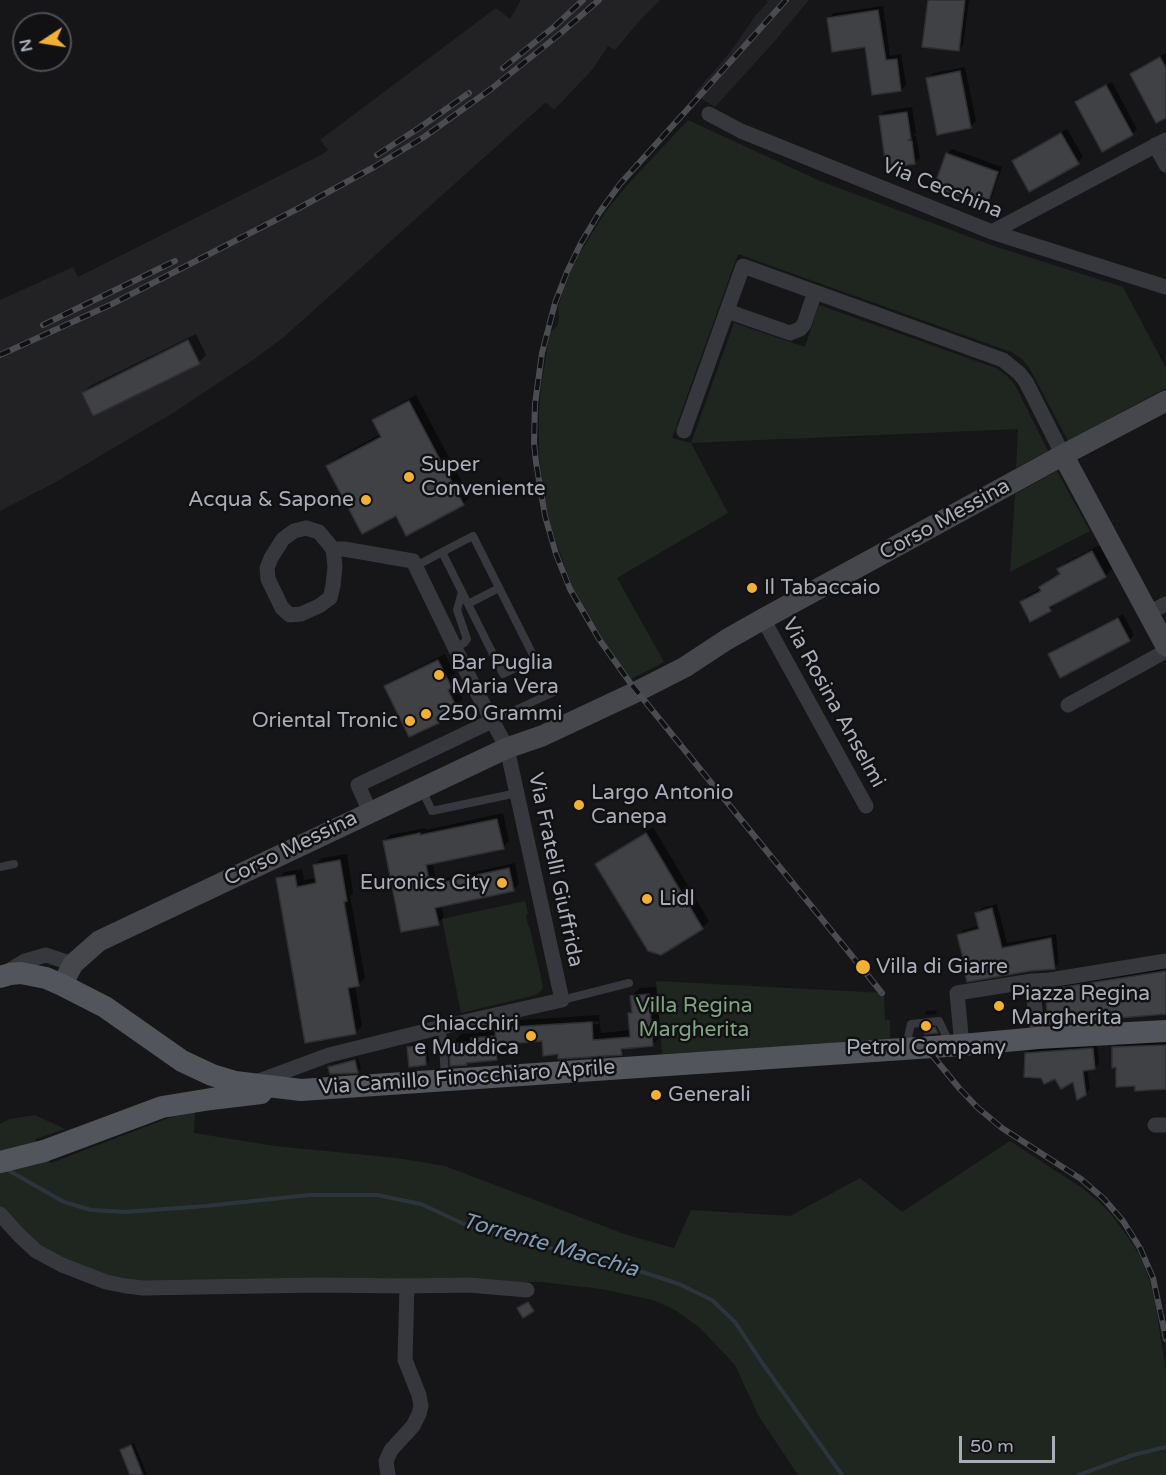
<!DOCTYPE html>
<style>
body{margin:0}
#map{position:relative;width:1166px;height:1475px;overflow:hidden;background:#161618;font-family:"Varela Round",sans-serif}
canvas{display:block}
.north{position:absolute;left:12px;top:12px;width:60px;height:60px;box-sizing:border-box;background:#111113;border:2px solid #4d4f55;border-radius:50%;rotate:258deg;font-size:16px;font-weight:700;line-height:24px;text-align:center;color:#a8adb8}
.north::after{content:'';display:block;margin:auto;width:21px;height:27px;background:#f2b134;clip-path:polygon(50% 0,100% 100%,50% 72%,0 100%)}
.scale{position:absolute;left:959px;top:1436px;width:96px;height:27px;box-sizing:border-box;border:3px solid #a8adb8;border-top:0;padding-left:8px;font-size:18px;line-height:21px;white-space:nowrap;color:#a8adb8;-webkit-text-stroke:4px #111113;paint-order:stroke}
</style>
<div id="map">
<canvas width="1166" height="1475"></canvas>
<div class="north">N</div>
<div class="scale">50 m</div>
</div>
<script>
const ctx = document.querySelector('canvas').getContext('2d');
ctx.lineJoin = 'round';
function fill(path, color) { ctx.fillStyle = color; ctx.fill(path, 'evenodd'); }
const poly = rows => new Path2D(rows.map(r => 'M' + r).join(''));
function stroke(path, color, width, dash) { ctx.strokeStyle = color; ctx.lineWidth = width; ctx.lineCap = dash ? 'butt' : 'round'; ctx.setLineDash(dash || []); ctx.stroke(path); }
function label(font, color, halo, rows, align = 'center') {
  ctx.font = font + ' "Varela Round",sans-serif'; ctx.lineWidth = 5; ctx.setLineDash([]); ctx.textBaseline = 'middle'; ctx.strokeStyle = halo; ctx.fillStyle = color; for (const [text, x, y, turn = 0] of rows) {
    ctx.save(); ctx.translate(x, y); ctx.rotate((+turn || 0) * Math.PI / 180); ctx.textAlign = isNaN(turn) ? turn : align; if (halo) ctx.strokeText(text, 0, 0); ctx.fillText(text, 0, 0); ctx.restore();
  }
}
const built = poly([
 [521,0,660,0,642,18,615,50,608,46,592,70,554,110,546,102,284,337,253,360,173,413,54,483,0,511,0,300,73,267,78,277,321,155,328,150,320,140,496,8,510,19],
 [766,0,809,0,774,42,715,107,694,94,728,55,756,15,768,2]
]);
const green = poly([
 [688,120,820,181,994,246,1123,287,1166,368,1166,388,1068,441,1030,369,1022,359,1011,352,738,254,672,438,691,443,734,323,805,347,819,305,996,368,1006,375,1015,385,1048,451,1016,468,1018,429,691,443,728,513,617,578,664,662,631,679,609,651,590,621,573,589,552,530,545,504,539,455,539,410,541,386,550,333,557,326,559,319,558,306,567,280,578,256,606,211,630,182],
 [1057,471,1090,531,1010,572,1015,494],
 [525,901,528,913,526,916,528,925,530,929,543,986,542,990,536,995,461,1013,442,919],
 [656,981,884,993,885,1020,890,1020,890,1041,662,1054],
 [195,1110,194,1133,275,1146,397,1158,445,1166,627,1235,674,1248,691,1210,790,1216,860,1178,902,1212,1010,1141,1082,1188,1098,1201,1110,1213,1122,1229,1134,1246,1143,1263,1150,1282,1155,1302,1166,1371,1166,1475,798,1475,758,1415,735,1365,700,1328,675,1310,653,1300,601,1289,541,1282,128,1282,95,1275,33,1243,0,1208,0,1124,10,1119,35,1115,65,1129,35,1139,51,1163,187,1111]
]);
const shadow = poly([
 [929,0,969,0,963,45,958,50],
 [883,6,890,56,901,54,906,85,901,90,866,45,828,18,834,13],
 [1166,53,1166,117,1132,74,1137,69],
 [965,67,976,121,971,126,928,79,933,73],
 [1112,82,1137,129,1132,134,1077,103,1082,98],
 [912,107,916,133,913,135,916,136,920,158,914,163,880,116,885,111],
 [1067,129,1083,157,1078,162,1014,161,1019,156],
 [952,149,1002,167,991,199,986,204,947,154],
 [196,334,206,355,199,362,83,393,90,386],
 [416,395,470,497,463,504,396,514,328,466,335,459,381,434,374,421,381,414],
 [1100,545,1112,569,1105,576,1056,601,1057,603,1050,610,1021,602,1028,595,1041,589,1041,587,1048,580,1061,572,1059,569,1066,562],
 [1123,614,1134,635,1129,640,1050,654,1055,649],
 [445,654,458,680,455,683,463,699,456,706,444,712,445,715,438,722,386,687,393,680],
 [503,813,509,841,503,847,432,862,436,880,515,863,519,884,513,890,441,905,444,917,438,923,384,841,390,835,425,828,426,830],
 [653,827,709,921,702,928,597,865,604,858],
 [347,854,353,893,350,896,365,978,358,985,355,985,362,1026,355,1033,278,879,285,872,302,869,304,880,317,878,315,865,322,858],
 [997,904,1007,943,1056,934,1059,963,1054,968,965,957,959,936,964,930,980,926,977,913,982,908],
 [1166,968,1166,1013,1046,991,1050,987],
 [656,987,661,1036,653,1044,627,1047,621,1053,559,1053,543,1039,507,1042,508,1048,497,1059,468,1061,466,1064,451,1045,461,1034,478,1033,483,1028,498,1027,504,1021,599,1015,601,1033,631,1030,629,1014,633,1010,632,996,640,988],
 [599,1021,599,1024,506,1029,506,1026],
 [937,1010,936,1014,925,1015,926,1011],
 [1166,1040,1166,1087,1136,1085,1117,1066,1114,1048,1119,1043],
 [427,1043,429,1061,426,1064,409,1047,412,1044],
 [1097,1045,1099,1063,1094,1068,1087,1069,1090,1089,1085,1094,1074,1080,1056,1078,1026,1053,1031,1049],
 [358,1058,361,1068,358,1071,331,1073,329,1067,333,1064],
 [134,1443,147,1475,132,1475,122,1450,125,1447]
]);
const stream = poly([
 [6,1169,64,1202,91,1210,125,1212,206,1206,309,1195,377,1195,421,1204,464,1224,514,1240,612,1262,679,1284,712,1300,735,1322,763,1364,842,1475],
 [1079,1475,1133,1455,1166,1447]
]);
const building = poly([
 [928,0,965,0,959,51,922,47,928,0],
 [878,10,886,60,897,59,901,91,872,95,865,47,832,52,827,18,878,10],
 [1160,57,1166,68,1166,118,1156,123,1130,74,1160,57],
 [960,71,971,128,937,135,926,78,960,71],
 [1106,85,1133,135,1102,152,1075,102,1106,85],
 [907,112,911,139,908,140,912,141,915,164,886,168,879,116,907,112],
 [1061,133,1079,164,1029,192,1012,161,1061,133],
 [946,153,998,172,987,206,934,187,946,153],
 [188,340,200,364,93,416,82,393,188,340],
 [409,401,464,505,406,536,396,516,362,534,326,466,381,437,372,420,409,401],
 [1092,551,1106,577,1049,607,1051,611,1030,622,1020,602,1041,591,1039,587,1060,574,1057,569,1092,551],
 [1118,618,1130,641,1060,678,1048,654,1118,618],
 [438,660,452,688,448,690,457,708,436,718,439,723,409,737,384,686,438,660],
 [497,819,504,849,426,865,430,885,509,868,514,891,435,908,439,925,401,932,383,841,420,833,420,835,497,819],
 [646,833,703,929,661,955,648,951,595,864,646,833],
 [340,860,347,901,344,902,359,986,348,988,356,1034,305,1043,276,878,295,875,297,887,316,883,313,865,340,860],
 [992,908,1002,948,1051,938,1055,969,1030,971,967,982,961,959,963,958,957,935,979,929,975,913,992,908],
 [1166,971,1166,1014,1048,1024,1045,990,1166,971],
 [649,994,653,1046,621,1049,622,1055,558,1059,558,1054,543,1056,542,1041,496,1045,495,1028,592,1022,593,1040,630,1037,628,1013,632,1013,630,996,649,994],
 [935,1027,938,1033,925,1034,925,1029,935,1027],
 [495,1036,497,1060,466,1063,467,1065,450,1066,449,1044,471,1042,471,1038,495,1036],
 [425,1045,426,1065,409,1067,407,1047,425,1045],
 [1166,1045,1166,1089,1135,1091,1135,1086,1116,1087,1116,1067,1112,1068,1112,1047,1166,1045],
 [1093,1048,1095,1069,1083,1071,1086,1095,1077,1100,1073,1082,1061,1089,1055,1079,1044,1084,1041,1078,1024,1077,1025,1053,1093,1048],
 [355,1060,358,1073,330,1074,328,1067,355,1060],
 [528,1302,534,1311,523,1318,517,1308,528,1302],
 [131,1445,143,1475,130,1475,120,1450,131,1445]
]);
const lane = poly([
 [416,566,442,552,473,536,535,659,503,674,442,552],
 [468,604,499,588],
 [455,648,464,643,467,639,457,610,462,592],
 [492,721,556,691],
 [422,790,432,811,517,793],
 [0,867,14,864],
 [562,1000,629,983],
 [442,1027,445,1078],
 [906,1046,911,1024,939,1021,950,1044]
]);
const street = poly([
 [709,114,741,131,992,232,1166,287],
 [1155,145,1166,165],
 [992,232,1166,140],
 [727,311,790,333,800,329,804,324,815,292],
 [684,431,743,266,1003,360,1019,373,1026,382,1063,455],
 [306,528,319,532,333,549,335,566,333,586,330,598,319,606,301,614,290,615,282,608,268,579,267,568,271,558,283,539,294,531,306,528],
 [1148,613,1166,604],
 [763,619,866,806],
 [1068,705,1166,651],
 [370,812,358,785,492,721],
 [7,972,25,961,46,955,73,964],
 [1032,981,1038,1038],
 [962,1045,957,993,1032,981,1050,980,1166,961],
 [256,1082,329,1055,442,1027,562,1000,507,748,474,687,413,561,344,549,333,549],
 [1155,1125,1166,1125],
 [0,1214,19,1235,36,1251,62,1265,93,1277,106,1282,126,1286,143,1288,319,1285,407,1286,469,1285,527,1290],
 [388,1475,386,1461,391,1450,413,1426,419,1414,421,1406,419,1395,405,1360,407,1286]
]);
const secondary = poly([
 [1063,455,1166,646],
 [62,985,73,964,99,941,507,748,542,736,638,691,685,667,726,640,763,619,1063,455,1166,401]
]);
const primary = poly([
 [0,977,10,974,21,973,46,978,62,985,105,1007,182,1061,212,1075,235,1082,301,1090,962,1045,1038,1038,1166,1031],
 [0,1162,44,1151,162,1107,211,1099,261,1093]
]);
const rail = poly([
 [786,0,620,184,599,213,581,243,567,272,555,303,542,353,535,404,534,443,536,462,545,516,556,554,570,589,599,639,631,684,882,993],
 [503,68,555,26,583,0],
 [377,155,419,128,469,93],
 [43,325,175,261],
 [0,355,112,304,299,208,374,167,424,137,491,89,561,33,599,0],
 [932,1055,959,1088,978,1108,1002,1128,1081,1179,1104,1199,1123,1221,1140,1248,1153,1278,1166,1339]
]);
const markers = [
 [409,477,6,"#f2b134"],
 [366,500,6,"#f2b134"],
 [752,588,6,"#f2b134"],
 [439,675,6,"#f2b134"],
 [426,714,6,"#f2b134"],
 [410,721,6,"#f2b134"],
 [579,805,6,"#f2b134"],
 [502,883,6,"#f2b134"],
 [647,899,6,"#f2b134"],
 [863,967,8,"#f2b134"],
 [999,1006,6,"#f2b134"],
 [926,1026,6,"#f2b134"],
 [531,1036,6,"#f2b134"],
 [656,1095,6,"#f2b134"]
];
const streetNames = [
 ["Via Cecchina",942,189,22],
 ["Corso Messina",945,520,-29],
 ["Via Rosina Anselmi",833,703,61],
 ["Corso Messina",291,849,-26],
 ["Via Fratelli Giuffrida",555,870,78],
 ["Via Camillo Finocchiaro Aprile",467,1078,-4]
];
const poiNames = [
 ["Super",421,465],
 ["Conveniente",421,489],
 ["Acqua & Sapone",354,500,"right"],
 ["Il Tabaccaio",764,588],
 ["Bar Puglia",451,663],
 ["Maria Vera",451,687],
 ["250 Grammi",438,714],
 ["Oriental Tronic",398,721,"right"],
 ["Largo Antonio",591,793],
 ["Canepa",591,817],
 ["Euronics City",490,883,"right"],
 ["Lidl",659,899],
 ["Villa di Giarre",876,967],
 ["Piazza Regina",1011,994],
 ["Margherita",1011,1018],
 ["Chiacchiri",519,1024,"right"],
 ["e Muddica",519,1048,"right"],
 ["Petrol Company",926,1048,"center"],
 ["Generali",668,1095]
];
const parkNames = [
 ["Villa Regina",694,1006],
 ["Margherita",694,1030]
];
const waterNames = [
 ["Torrente Macchia",550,1246,16]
];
fill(built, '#222225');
fill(green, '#1e261f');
fill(shadow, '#0007');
stroke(stream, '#2c353c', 4);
fill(building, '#404145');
stroke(building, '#303034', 1.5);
stroke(lane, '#37383d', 8);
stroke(street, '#37383d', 15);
stroke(secondary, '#45474d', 21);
stroke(primary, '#53555c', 22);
stroke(rail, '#4a4c52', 6);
stroke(rail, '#111113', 4, [11]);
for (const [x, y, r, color] of markers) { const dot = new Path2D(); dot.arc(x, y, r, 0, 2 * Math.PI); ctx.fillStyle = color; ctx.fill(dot); stroke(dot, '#111113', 2); }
label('21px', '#a8adb8', '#111113', streetNames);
label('21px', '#a8adb8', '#111113', poiNames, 'left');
label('21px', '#7fa381', '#111113', parkNames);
label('italic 22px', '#7f9bb3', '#111113', waterNames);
</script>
